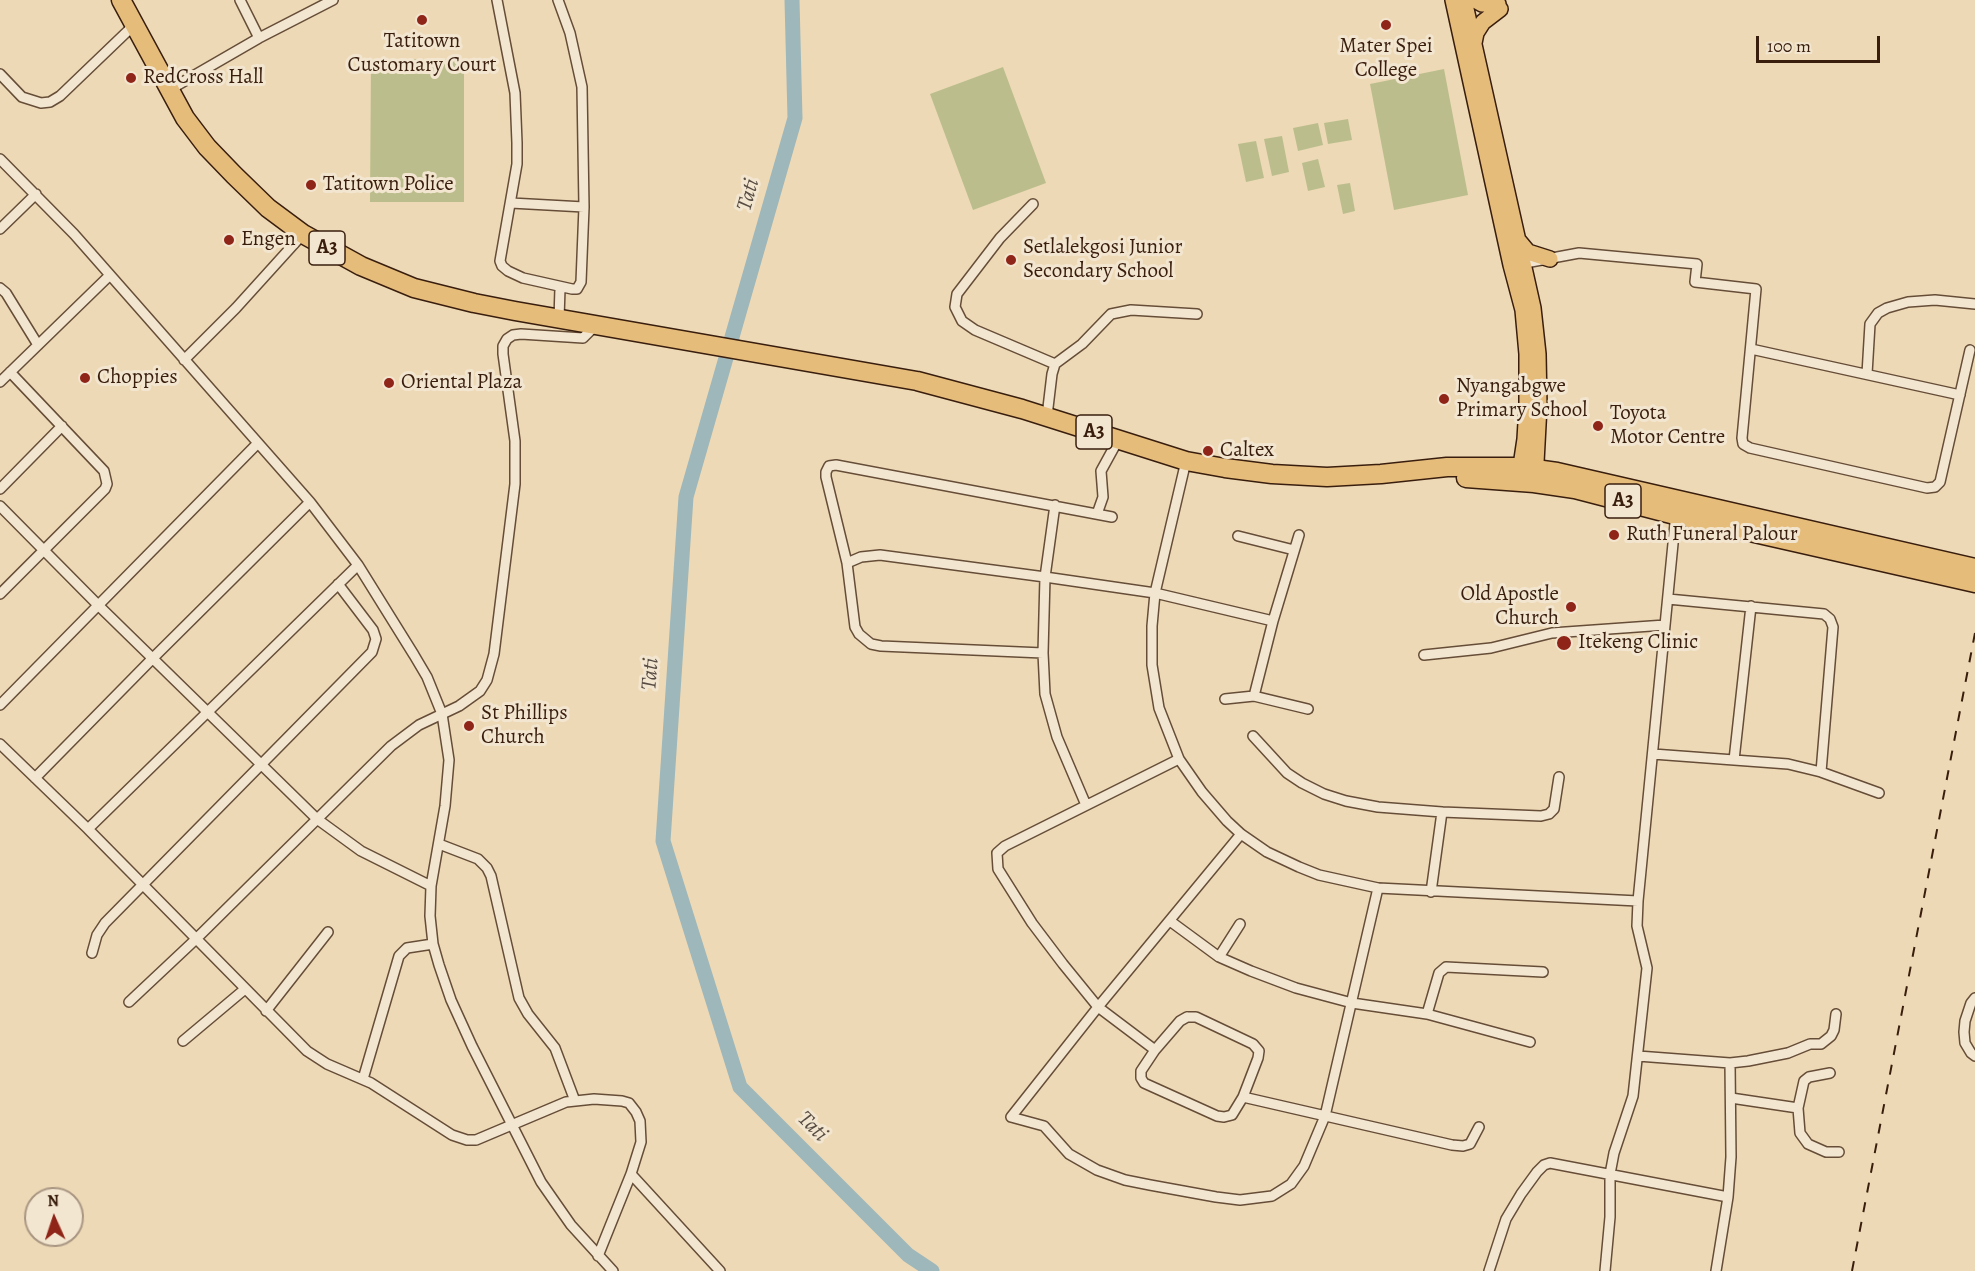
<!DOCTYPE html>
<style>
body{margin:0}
#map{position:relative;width:1975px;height:1271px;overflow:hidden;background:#edd9b6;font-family:Alegreya,serif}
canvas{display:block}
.north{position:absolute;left:24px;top:1187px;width:60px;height:60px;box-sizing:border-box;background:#f3e6d0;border:2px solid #a99682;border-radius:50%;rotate:357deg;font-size:16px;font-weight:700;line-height:24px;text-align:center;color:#391e0e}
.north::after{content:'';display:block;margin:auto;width:21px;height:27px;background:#8f2418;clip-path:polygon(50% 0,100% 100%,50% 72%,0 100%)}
.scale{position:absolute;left:1756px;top:36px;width:124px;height:27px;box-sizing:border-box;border:3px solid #391e0e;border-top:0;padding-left:8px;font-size:18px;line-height:21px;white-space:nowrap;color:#391e0e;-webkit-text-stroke:4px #f3e6d0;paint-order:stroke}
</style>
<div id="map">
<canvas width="1975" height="1271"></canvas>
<div class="north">N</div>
<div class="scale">100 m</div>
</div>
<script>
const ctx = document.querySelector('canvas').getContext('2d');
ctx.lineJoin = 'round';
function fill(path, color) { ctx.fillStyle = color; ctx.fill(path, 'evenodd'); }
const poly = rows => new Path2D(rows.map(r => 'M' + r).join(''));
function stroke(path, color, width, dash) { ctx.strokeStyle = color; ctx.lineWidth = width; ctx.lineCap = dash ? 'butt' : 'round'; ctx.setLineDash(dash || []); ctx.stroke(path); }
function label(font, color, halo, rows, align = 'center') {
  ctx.font = font + ' Alegreya,serif'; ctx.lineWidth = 6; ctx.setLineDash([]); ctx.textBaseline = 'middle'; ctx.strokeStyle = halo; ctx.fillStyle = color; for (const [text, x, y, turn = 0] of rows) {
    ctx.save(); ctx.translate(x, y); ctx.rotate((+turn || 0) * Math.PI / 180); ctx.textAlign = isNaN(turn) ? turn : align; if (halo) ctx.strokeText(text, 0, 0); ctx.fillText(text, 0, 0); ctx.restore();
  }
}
const green = poly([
 [371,59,464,59,464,202,370,202],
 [1003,67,1046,183,973,210,930,94],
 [1444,69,1468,195,1394,210,1370,84],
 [1348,119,1352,140,1328,144,1324,123],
 [1318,123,1323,145,1298,151,1293,128],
 [1282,136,1289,172,1272,176,1264,139],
 [1256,141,1264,178,1246,182,1238,144],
 [1318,159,1325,187,1308,191,1302,163],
 [1350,183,1355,211,1343,214,1337,185]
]);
const river = poly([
 [792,0,795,118,686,497,663,841,740,1087,908,1255,932,1271]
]);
const street = poly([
 [240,0,259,38],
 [497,0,515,93,517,143,517,164,500,261,502,266,508,271,523,278,572,289,577,289,581,282,584,207,582,87,570,33,558,0],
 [0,74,22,97,41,103,50,102,60,96,134,25],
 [169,90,259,38,333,0],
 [0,159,74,234,310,502,358,565,414,655,427,677,442,714,449,760,445,806,431,886,430,916,433,944,439,965,451,1000,472,1046,541,1182,571,1225,613,1271],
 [511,203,584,207],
 [1033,204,1000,238,957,294,955,307,962,321,975,330,1055,364],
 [0,229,36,194],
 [1520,264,1579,253,1697,264,1695,282,1756,289,1742,438,1743,444,1750,448,1927,488,1935,487,1940,482,1970,350],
 [0,288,6,293,38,345],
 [559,319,560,288],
 [1751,349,1960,395],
 [184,360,236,308,303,234],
 [1867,374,1870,324,1878,313,1887,308,1908,302,1935,300,1975,304],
 [0,382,109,276],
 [1047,416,1052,374,1055,364,1082,344,1111,314,1131,310,1197,314],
 [1186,461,1155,593,1152,626,1152,665,1159,708,1179,759,1202,792,1227,821,1241,834,1267,852,1299,867,1319,875,1378,888,1638,901],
 [0,489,62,426],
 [1055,505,1045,577,1043,653,1045,694,1057,737,1086,805],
 [0,506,98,605,317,819,361,851,431,886],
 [1097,514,1103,497,1101,471,1118,440],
 [1238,536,1294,550],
 [847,563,826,477,826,472,829,466,836,465,1112,517],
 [0,594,105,489,107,484,104,471,10,372],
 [1668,599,1824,614,1830,619,1833,627,1821,772],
 [1043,653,881,646,871,644,859,634,855,627,847,563,861,557,880,555,1045,577,1155,593,1273,621],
 [1424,655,1491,648,1552,633,1665,625],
 [1254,696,1273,621,1299,535],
 [1225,699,1254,696,1308,709],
 [0,705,258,443],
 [1253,736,1287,773,1302,783,1324,794,1346,801,1378,807,1442,812,1541,816,1549,814,1554,809,1559,777],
 [0,744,88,829,307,1051,327,1064,371,1083,452,1135,467,1140,476,1140,566,1102,594,1099,622,1101,629,1103,636,1112,640,1121,641,1142,631,1174,598,1256],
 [1653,754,1788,764,1821,772,1879,793],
 [1734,760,1751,606],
 [35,778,153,658,310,502],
 [88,829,358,565],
 [1241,834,1098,1007,1011,1117,1044,1126,1069,1154,1097,1170,1125,1180,1150,1185,1216,1197,1240,1200,1272,1196,1291,1184,1304,1166,1325,1116,1378,888],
 [439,844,478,859,487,868,491,876,519,998,528,1014,555,1048,575,1101],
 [1431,892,1442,812],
 [1170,921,1219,957,1251,971,1296,988,1352,1003,1427,1014,1530,1042],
 [92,953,97,935,105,923,372,652,376,639,373,630,338,584],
 [1219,957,1240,924],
 [1975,998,1971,1003,1965,1021,1964,1032,1965,1043,1971,1053,1975,1056],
 [129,1002,195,940,391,746,419,725,459,706,480,691,487,680,494,654,515,484,515,441,503,354,503,346,507,339,513,335,521,334,583,338,595,326],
 [266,1011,328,932],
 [1427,1014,1439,973,1446,967,1543,972],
 [1187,1017,1196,1017,1253,1044,1259,1051,1258,1058,1243,1097,1232,1115,1224,1117,1217,1116,1144,1083,1141,1078,1141,1071,1155,1050,1180,1021,1187,1017],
 [183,1041,245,989],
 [1155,1050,1098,1007,1063,964,1032,923,998,869,997,853,1005,846,1179,759],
 [1638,1056,1730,1063,1748,1061,1788,1053,1810,1044,1821,1044,1831,1036,1834,1030,1836,1014],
 [1830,1073,1809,1077,1804,1081,1798,1108,1800,1133,1808,1144,1826,1152,1839,1152],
 [363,1079,399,956,407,948,433,944],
 [1243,1097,1452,1145,1463,1146,1470,1144,1479,1127],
 [1731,1098,1798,1108],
 [631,1174,720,1271],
 [1489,1271,1506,1219,1521,1194,1537,1172,1544,1165,1550,1163,1728,1197],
 [1605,1271,1610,1217,1610,1174,1614,1153,1633,1096,1647,968,1637,926,1638,901,1676,513],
 [1716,1271,1728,1197,1731,1157,1730,1063]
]);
const primary = poly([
 [1453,0,1511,265,1523,310,1527,354,1527,406,1525,439,1519,479],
 [1464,0,1533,308,1538,354,1539,406,1535,481],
 [1475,0,1482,4,1498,4],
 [1474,43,1476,33,1483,22,1500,9],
 [1518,240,1528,252,1550,259]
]);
const highway = poly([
 [121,0,185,118,207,147,234,175,268,208,303,234,361,266,414,288,474,303,515,311,917,381,1022,409,1186,461,1225,468,1272,474,1327,477,1381,474,1447,467,1521,467,1557,472,1975,568],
 [1466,478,1534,483,1575,489,1675,515,1975,583]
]);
const rail = poly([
 [1852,1271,1975,633]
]);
const markers = [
 [422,20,6,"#8f2418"],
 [1386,25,6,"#8f2418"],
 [131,78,6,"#8f2418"],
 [311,185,6,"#8f2418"],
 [229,240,6,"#8f2418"],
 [1011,260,6,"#8f2418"],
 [85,378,6,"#8f2418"],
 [389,383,6,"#8f2418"],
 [1444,399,6,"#8f2418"],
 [1598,426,6,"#8f2418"],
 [1208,451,6,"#8f2418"],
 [1614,535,6,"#8f2418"],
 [1571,607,6,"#8f2418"],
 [1564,643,8,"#8f2418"],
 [469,726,6,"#8f2418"]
];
const shields = [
 [327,248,36],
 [1094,432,36],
 [1623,501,36]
];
const shieldNames = [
 ["A3",327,248],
 ["A3",1094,432],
 ["A3",1623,501]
];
const poiNames = [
 ["Tatitown",422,42,"center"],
 ["Customary Court",422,66,"center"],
 ["Mater Spei",1386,47,"center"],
 ["College",1386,71,"center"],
 ["RedCross Hall",143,78],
 ["Tatitown Police",323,185],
 ["Engen",241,240],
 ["Setlalekgosi Junior",1023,248],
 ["Secondary School",1023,272],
 ["Choppies",97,378],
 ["Oriental Plaza",401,383],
 ["Nyangabgwe",1456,387],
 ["Primary School",1456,411],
 ["Toyota",1610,414],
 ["Motor Centre",1610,438],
 ["Caltex",1220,451],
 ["Ruth Funeral Palour",1626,535],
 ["Old Apostle",1559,595,"right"],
 ["Church",1559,619,"right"],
 ["Itekeng Clinic",1578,643],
 ["St Phillips",481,714],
 ["Church",481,738]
];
const waterNames = [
 ["Tati",749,195,-74],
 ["Tati",651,674,-86],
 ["Tati",812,1127,45]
];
fill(green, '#bbbe8c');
stroke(river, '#9eb7ba', 15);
stroke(street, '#664d38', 12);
stroke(primary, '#391e0e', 18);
stroke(highway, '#391e0e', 21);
stroke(street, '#f3e6d0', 9);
stroke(primary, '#e6bc7b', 15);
stroke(highway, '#e6bc7b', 18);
stroke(rail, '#391e0e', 2, [10, 10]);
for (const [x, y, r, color] of markers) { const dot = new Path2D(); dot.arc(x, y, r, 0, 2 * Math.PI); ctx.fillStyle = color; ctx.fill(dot); stroke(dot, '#f3e6d0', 2); }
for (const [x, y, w] of shields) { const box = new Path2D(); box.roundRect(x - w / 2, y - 17, w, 34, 4.5); ctx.fillStyle = '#f3e6d0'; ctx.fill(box); stroke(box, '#391e0e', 1.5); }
label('bold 20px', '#391e0e', null, shieldNames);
label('21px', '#391e0e', '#f3e6d0', poiNames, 'left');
label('italic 22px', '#574c42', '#f3e6d0', waterNames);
</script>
